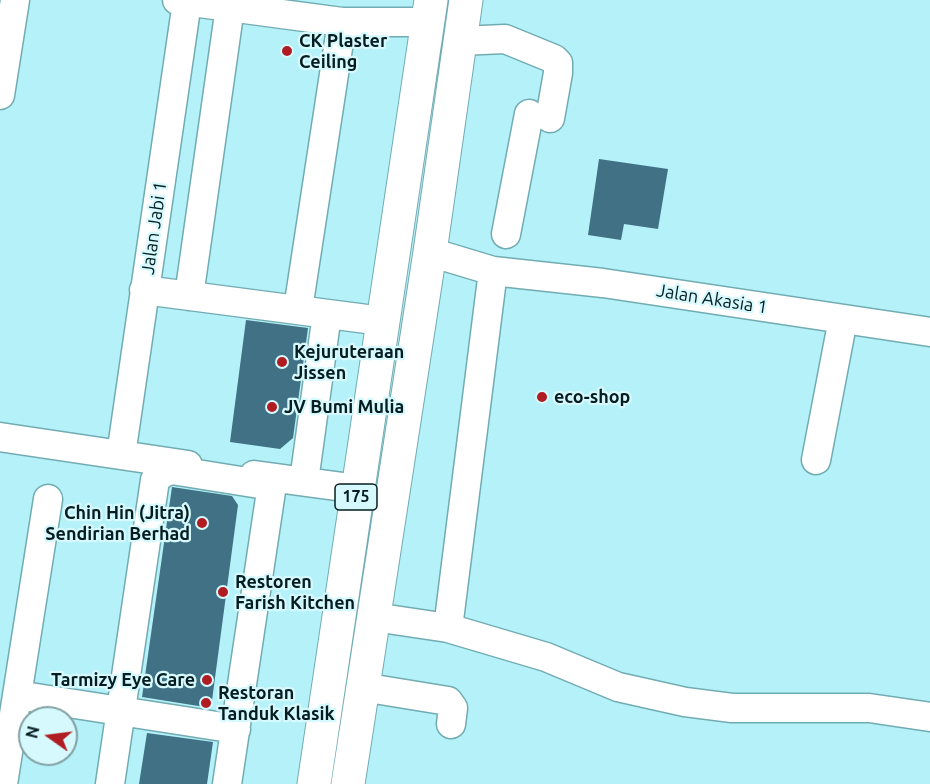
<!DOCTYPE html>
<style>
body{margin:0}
#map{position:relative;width:930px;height:784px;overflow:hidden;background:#b5f1f8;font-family:Ubuntu,sans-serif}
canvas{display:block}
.north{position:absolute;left:18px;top:706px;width:60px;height:60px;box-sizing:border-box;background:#d6f9fe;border:2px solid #82a1a5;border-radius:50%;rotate:284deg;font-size:16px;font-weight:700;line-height:24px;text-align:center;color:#051d20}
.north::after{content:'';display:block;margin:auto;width:21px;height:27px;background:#af1d22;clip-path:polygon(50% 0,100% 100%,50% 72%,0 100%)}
</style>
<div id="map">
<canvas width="930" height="784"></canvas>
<div class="north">N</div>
</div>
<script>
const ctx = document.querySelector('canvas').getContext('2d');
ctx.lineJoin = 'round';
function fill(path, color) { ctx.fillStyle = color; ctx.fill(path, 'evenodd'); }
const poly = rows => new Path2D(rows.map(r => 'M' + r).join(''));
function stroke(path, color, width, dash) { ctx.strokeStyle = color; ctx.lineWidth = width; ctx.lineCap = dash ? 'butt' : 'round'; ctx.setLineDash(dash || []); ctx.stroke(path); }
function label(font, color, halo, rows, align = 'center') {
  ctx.font = font + ' Ubuntu,sans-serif'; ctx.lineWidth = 4.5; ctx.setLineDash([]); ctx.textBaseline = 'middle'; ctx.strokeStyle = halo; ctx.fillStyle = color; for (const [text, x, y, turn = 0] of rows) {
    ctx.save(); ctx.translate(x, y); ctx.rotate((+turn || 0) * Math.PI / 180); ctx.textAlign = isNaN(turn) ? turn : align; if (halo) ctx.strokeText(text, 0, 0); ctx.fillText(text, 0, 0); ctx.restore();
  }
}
const building = poly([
 [599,159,668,169,658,229,624,224,621,240,588,235],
 [246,320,308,328,293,438,280,449,230,442],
 [172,487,232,496,238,505,211,708,142,697],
 [147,733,213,742,207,784,139,784]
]);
const minor = poly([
 [177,0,342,22,427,22],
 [459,41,505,39,554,59,558,63,558,73,550,118],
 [0,95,15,0],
 [506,234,529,114],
 [430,252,493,271,603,283,930,332],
 [144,290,382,321],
 [189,296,230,7],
 [298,309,342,22],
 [0,437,188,465],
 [121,455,187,2],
 [816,460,843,319],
 [254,475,358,489],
 [304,481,327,314],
 [374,617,448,628,493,271],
 [448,628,546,657,618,687,685,702,732,708,869,708,930,717],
 [362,687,448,701,453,708,451,724],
 [17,695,236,729],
 [3,784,48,499],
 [110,784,155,480,163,473,172,470,272,486],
 [227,784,273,478]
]);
const highway = poly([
 [314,784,431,0],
 [348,784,430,252,466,0]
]);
const markers = [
 [287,51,6,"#af1d22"],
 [282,362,6,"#af1d22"],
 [542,397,6,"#af1d22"],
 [272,407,6,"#af1d22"],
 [202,523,6,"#af1d22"],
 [223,592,6,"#af1d22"],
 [207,680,6,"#af1d22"],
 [206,703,6,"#af1d22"]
];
const shields = [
 [356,497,42]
];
const shieldNames = [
 ["175",356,497]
];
const poiNames = [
 ["CK Plaster",299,41],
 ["Ceiling",299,62],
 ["Kejuruteraan",294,352],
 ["Jissen",294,373],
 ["eco-shop",554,397],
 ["JV Bumi Mulia",284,407],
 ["Chin Hin (Jitra)",190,513,"right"],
 ["Sendirian Berhad",190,534,"right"],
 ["Restoren",235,582],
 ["Farish Kitchen",235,603],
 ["Tarmizy Eye Care",195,680,"right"],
 ["Restoran",218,693],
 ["Tanduk Klasik",218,714]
];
const streetNames = [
 ["Jalan Jabi 1",154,228,-82],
 ["Jalan Akasia 1",712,299,9]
];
fill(building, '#407184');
stroke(minor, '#72acb3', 31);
stroke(highway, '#72acb3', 35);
stroke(minor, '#fff', 28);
stroke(highway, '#fff', 33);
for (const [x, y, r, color] of markers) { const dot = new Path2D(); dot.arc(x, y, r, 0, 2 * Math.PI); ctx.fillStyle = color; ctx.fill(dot); stroke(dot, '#d6f9fe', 2); }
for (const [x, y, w] of shields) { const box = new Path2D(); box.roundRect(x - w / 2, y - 13, w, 26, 4.5); ctx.fillStyle = '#d6f9fe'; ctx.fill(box); stroke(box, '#051d20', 1.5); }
label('bold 16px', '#051d20', null, shieldNames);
label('bold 18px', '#051d20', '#d6f9fe', poiNames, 'left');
label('18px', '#051d20', '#d6f9fe', streetNames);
</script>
